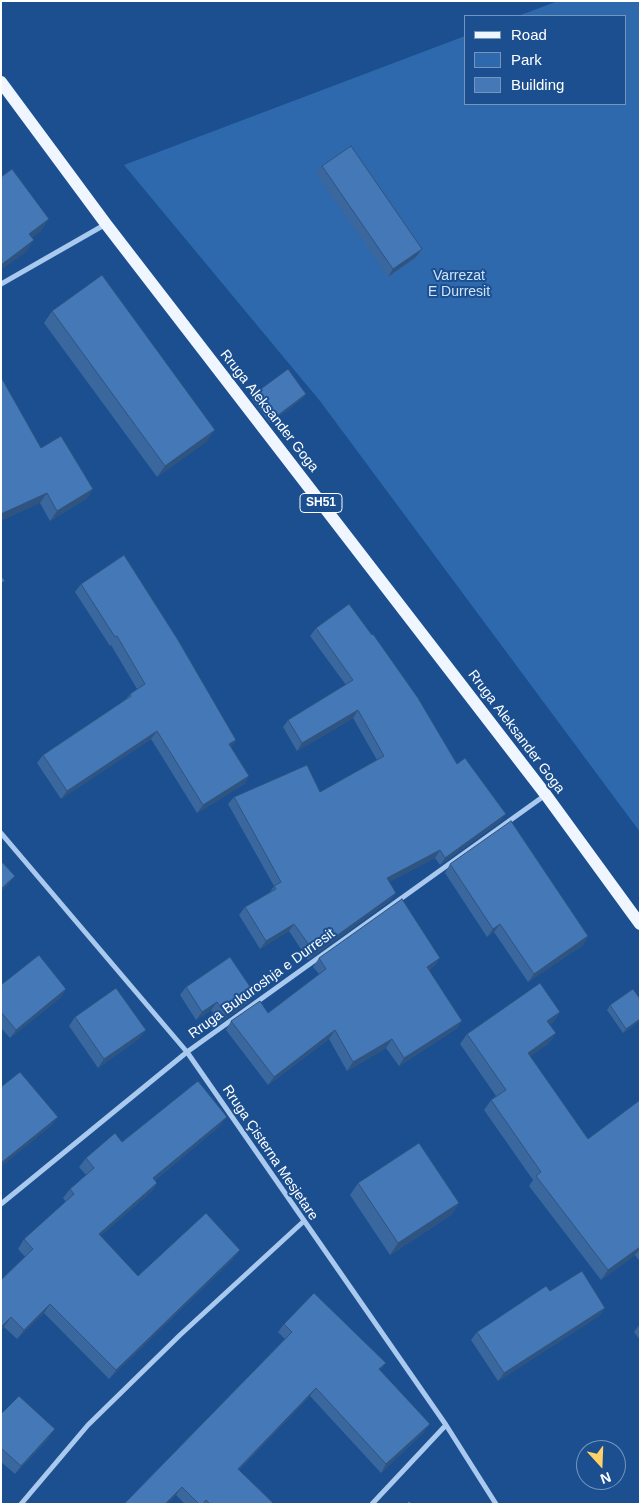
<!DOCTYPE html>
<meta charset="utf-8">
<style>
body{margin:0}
#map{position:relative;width:641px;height:1505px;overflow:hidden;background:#1b4f8f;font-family:Arial,sans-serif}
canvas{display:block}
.frame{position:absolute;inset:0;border:2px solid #fff;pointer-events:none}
.legend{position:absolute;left:464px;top:15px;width:162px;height:90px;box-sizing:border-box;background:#1b4f8f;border:1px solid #7695bc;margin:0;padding:6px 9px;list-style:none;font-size:15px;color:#fff}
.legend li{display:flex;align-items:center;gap:10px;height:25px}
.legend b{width:25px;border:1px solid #7695bc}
.north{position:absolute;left:576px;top:1440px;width:50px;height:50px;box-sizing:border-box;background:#1b4f8f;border:1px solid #7695bc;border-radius:50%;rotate:160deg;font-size:14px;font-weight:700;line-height:20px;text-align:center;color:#fff}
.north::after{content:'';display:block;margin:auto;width:18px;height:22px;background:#ffd166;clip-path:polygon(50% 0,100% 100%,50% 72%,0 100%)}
</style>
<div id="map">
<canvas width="641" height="1505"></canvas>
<div class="frame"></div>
<ul class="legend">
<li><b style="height:6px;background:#f0f6ff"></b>Road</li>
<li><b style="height:14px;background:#2e69ad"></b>Park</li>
<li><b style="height:14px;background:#4478b7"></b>Building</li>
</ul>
<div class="north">N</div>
</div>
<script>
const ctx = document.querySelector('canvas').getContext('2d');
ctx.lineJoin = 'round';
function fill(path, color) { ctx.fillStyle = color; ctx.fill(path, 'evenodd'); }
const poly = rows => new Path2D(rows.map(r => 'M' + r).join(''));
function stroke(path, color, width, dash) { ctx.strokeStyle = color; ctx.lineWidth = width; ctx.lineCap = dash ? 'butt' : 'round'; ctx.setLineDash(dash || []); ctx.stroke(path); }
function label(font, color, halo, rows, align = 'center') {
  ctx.font = font + ' Arial,sans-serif'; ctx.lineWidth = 4; ctx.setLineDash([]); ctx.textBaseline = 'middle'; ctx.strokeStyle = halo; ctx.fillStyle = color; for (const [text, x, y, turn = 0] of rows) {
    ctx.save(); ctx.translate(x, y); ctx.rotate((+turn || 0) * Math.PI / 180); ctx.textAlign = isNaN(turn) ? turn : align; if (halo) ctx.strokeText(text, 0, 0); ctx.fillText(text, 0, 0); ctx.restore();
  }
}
const green = poly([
 [558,1,640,1,640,832,320,401,124,165,465,36,465,104,625,104,625,16,518,16]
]);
const minor = poly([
 [1,284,106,224],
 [1,833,187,1052,446,1425,496,1504],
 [1,1204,187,1052,544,796],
 [21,1504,88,1425,180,1335,304,1221],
 [372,1504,446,1425]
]);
const primary = poly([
 [1,82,106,224,546,795,640,924]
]);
const wall = poly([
 [322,166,422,249,416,257,388,277,316,174],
 [52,311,207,441,157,477,44,323],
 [254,394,306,394,303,398,270,423,251,398],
 [41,448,93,489,86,499,50,521,40,503],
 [81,584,236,740,231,747,249,776,244,784,197,813,151,739,61,799,37,763,43,755,125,700,130,694,137,689,111,645,110,646,75,592],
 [316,628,457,764,500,822,440,865,435,858,389,882,391,900,308,960,289,931,260,949,239,915,245,907,270,892,274,886,228,804,234,797,320,792,377,760,353,718,297,751,283,727,288,720,346,685,310,636],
 [450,864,588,936,583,945,528,982,494,932,487,937,445,873],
 [319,958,440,958,434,966,429,970,462,1021,456,1029,399,1066,386,1048,347,1071,329,1039,268,1085,226,1030,231,1021,268,1013,319,974,313,967],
 [1,985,66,989,60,998,10,1038,1,1028],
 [186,987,249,1002,220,1023,211,1010,196,1020,180,995],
 [640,999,640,1021,623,1033,607,1010,610,1005],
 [560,1012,553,1022,549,1025,556,1033,548,1044,530,1056,588,1139,640,1100,640,1262,635,1255,601,1280,529,1186,533,1180,484,1110,491,1100,496,1096,460,1044,467,1034],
 [75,1017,140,1038,98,1068,69,1026],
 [220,1126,155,1180,157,1183,151,1192,100,1236,138,1276,233,1259,109,1379,44,1313,17,1339,4,1327,1,1330,1,1280,25,1257,18,1249,24,1239,66,1202,63,1198,70,1189,86,1175,79,1167,86,1158,122,1142],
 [358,1183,459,1203,451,1215,390,1255,350,1195],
 [550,1291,605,1308,599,1316,498,1381,471,1340,477,1332],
 [284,1324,381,1371,424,1432,381,1473,310,1396,239,1470,274,1504,185,1504,176,1495,167,1504,124,1504,285,1339,278,1332],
 [640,1324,640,1340,634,1332],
 [1,1414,49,1438,15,1474,1,1462]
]);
const shadedWall = poly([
 [49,219,41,231,21,246,29,234],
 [34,240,26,252,1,270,1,265],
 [422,249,416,257,388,277,393,269],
 [306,394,303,398,270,423,273,419],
 [215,430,207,441,157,477,165,466],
 [93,489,86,499,50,521,57,511],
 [47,493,40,503,1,521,1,514],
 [358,710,353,718,297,751,302,743],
 [157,731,151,739,61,799,67,791],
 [236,740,231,748,229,744],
 [249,776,244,784,197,813,203,805],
 [506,814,500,822,440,865,445,858],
 [440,850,435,858,382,886,387,878],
 [15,876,9,884,1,892,1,889],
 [396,893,391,900,308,960,314,952],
 [294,924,289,931,260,949,266,941],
 [500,924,494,932,487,937,493,929],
 [588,936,583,945,528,982,534,974],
 [440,958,434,966,421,975,427,967],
 [66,989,60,998,10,1038,16,1030],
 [255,994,249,1002,220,1023,226,1014],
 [217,1002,211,1010,196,1020,202,1012],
 [560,1012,553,1022,540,1031,547,1021],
 [640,1019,640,1021,623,1033,626,1029],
 [462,1021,456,1029,399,1066,404,1058],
 [146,1030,140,1038,98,1068,104,1059],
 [335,1030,329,1039,268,1085,274,1077],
 [556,1033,548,1044,521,1063,528,1053],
 [392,1039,386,1048,347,1071,353,1062],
 [58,1117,51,1126,1,1167,1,1163],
 [227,1117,220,1126,146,1187,153,1178],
 [157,1183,151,1192,92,1243,99,1234],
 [459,1203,451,1215,390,1255,398,1243],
 [640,1247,640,1249,635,1255,601,1280,608,1270],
 [240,1250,233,1259,109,1379,116,1370],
 [50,1304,44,1313,17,1339,24,1330],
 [605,1308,599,1316,498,1381,504,1373],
 [11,1317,4,1327,1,1330,1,1327],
 [386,1363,380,1371,379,1369],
 [316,1388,310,1396,232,1477,238,1469],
 [430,1424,424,1432,381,1473,386,1464],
 [55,1429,49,1438,15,1474,21,1466],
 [182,1487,176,1495,167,1504,165,1504]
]);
const building = poly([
 [351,146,422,249,393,269,322,166,351,146],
 [12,169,49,219,29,234,34,240,1,265,1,177,12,169],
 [102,275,215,430,165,466,52,311,102,275],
 [288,369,306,394,273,419,254,394,288,369],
 [1,377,41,448,61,436,93,489,57,511,47,493,1,514,1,377],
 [124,555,178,640,236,740,229,744,249,776,203,805,157,731,67,791,43,755,131,696,130,694,145,684,117,636,115,637,81,584,124,555],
 [1,576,5,581,1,583,1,576],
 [349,604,372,635,373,634,418,698,457,764,465,758,506,814,445,858,440,850,387,878,396,893,314,952,294,924,266,941,245,907,276,889,274,886,281,882,234,797,307,765,320,792,384,756,358,710,302,743,288,720,353,680,316,628,349,604],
 [511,821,588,936,534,974,500,924,493,929,450,864,511,821],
 [1,861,15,876,1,889,1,861],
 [402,899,440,958,427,967,462,1021,404,1058,392,1039,353,1062,335,1030,274,1077,231,1021,260,1001,268,1013,326,969,319,958,402,899],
 [39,955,66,989,16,1030,1,1012,1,985,39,955],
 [230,957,255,994,226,1014,217,1002,202,1012,186,987,230,957],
 [540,983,560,1012,547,1021,556,1033,528,1053,588,1139,640,1100,640,1247,608,1270,536,1176,541,1172,491,1100,506,1090,467,1034,540,983],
 [116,988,146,1030,104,1059,75,1017,116,988],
 [633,989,640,999,640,1019,626,1029,610,1005,633,989],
 [20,1072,58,1117,1,1163,1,1087,20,1072],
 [198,1081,227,1117,153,1178,157,1183,99,1234,138,1276,206,1213,240,1250,116,1370,50,1304,24,1330,11,1317,1,1327,1,1280,33,1249,24,1239,74,1194,70,1189,94,1168,86,1158,115,1133,122,1142,198,1081],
 [419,1143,459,1203,398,1243,358,1183,419,1143],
 [582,1271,605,1308,504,1373,477,1332,546,1286,550,1291,582,1271],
 [314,1293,386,1363,379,1369,430,1424,386,1464,316,1388,238,1469,274,1504,210,1504,206,1500,203,1504,199,1504,182,1487,165,1504,124,1504,292,1332,284,1324,314,1293],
 [19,1396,55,1429,21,1466,1,1448,1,1414,19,1396],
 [409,1501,412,1504,406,1504,409,1501]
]);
const shields = [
 [321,503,42]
];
const shieldNames = [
 ["SH51",321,503]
];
const parkNames = [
 ["Varrezat",459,276],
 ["E Durresit",459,292]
];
const streetNames = [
 ["Rruga Aleksander Goga",269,411,52],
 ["Rruga Aleksander Goga",516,732,53],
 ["Rruga Bukuroshja e Durresit",262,984,-36],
 ["Rruga Çisterna Mesjetare",270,1153,56]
];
fill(green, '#2e69ad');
stroke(minor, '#a9c9ee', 5);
stroke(primary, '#f0f6ff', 12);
fill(wall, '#3a679d');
fill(shadedWall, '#305480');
fill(building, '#4478b7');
stroke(building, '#305480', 1);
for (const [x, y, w] of shields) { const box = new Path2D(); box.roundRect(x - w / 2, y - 9.5, w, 19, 4); ctx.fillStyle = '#1b4f8f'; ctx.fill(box); stroke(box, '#fff', 1); }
label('bold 12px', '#fff', null, shieldNames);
label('14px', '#cfe3fa', '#1b4f8f', parkNames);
label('14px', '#fff', '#1b4f8f', streetNames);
</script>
